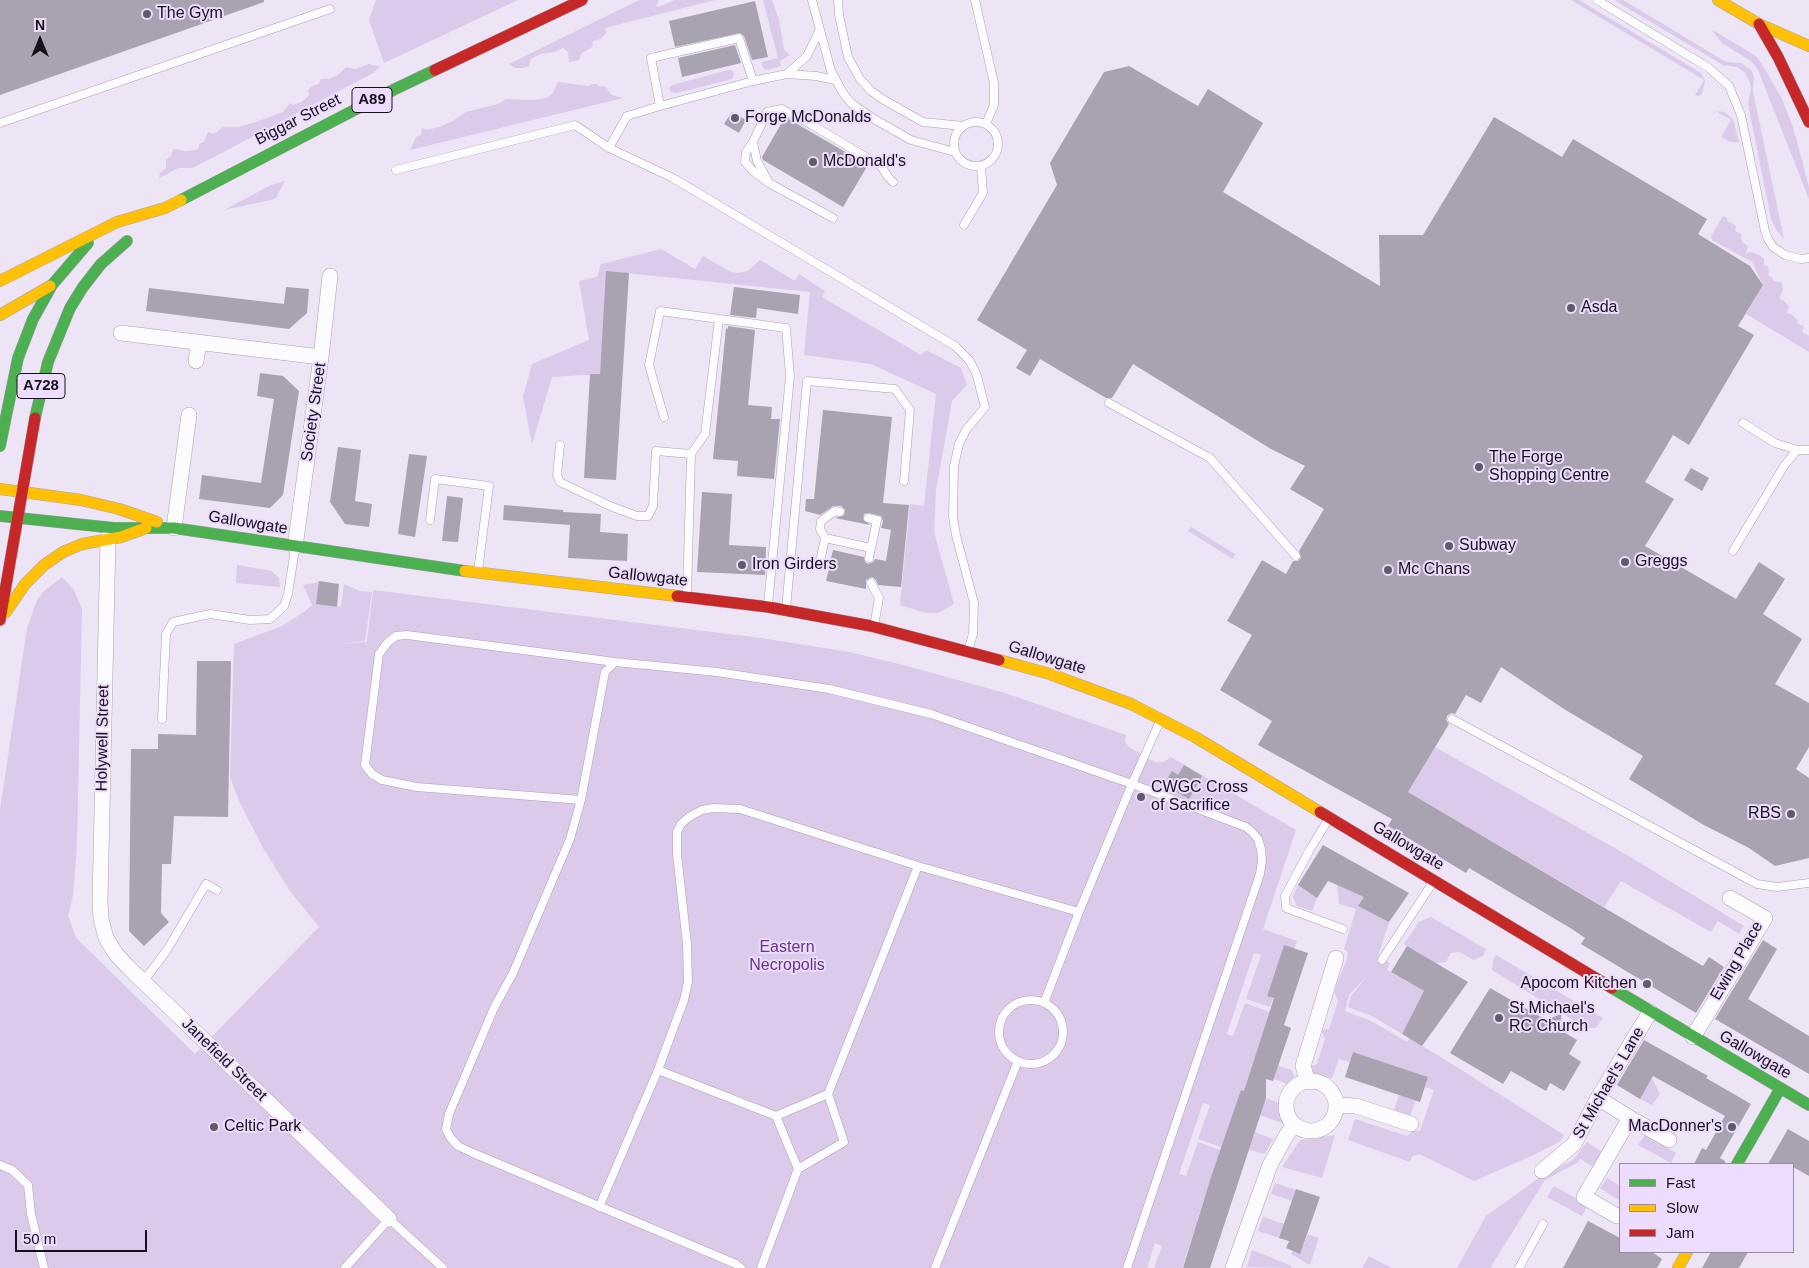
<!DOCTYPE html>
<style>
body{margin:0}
#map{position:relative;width:1809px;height:1268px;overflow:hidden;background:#ede4f6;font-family:Helvetica,sans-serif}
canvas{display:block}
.legend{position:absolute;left:1619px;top:1163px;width:175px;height:90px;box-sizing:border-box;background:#eedcfe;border:1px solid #988aa3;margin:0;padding:6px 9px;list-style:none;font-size:15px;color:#16101b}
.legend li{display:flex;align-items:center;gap:10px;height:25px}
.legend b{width:25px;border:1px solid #988aa3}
.north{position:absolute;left:15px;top:15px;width:50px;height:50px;-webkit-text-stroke:4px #eedcfe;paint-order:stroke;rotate:0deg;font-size:14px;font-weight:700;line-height:20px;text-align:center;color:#16101b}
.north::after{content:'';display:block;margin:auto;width:18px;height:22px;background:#16101b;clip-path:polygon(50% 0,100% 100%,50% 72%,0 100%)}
.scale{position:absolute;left:15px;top:1230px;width:132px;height:22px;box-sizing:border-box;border:2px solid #16101b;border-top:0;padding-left:6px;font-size:15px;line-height:18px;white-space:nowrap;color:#16101b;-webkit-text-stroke:4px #eedcfe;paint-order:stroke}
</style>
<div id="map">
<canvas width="1809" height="1268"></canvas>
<ul class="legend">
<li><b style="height:6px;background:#4caf50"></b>Fast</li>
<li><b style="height:6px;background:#ffc107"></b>Slow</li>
<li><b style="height:6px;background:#c62828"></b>Jam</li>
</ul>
<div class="north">N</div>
<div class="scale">50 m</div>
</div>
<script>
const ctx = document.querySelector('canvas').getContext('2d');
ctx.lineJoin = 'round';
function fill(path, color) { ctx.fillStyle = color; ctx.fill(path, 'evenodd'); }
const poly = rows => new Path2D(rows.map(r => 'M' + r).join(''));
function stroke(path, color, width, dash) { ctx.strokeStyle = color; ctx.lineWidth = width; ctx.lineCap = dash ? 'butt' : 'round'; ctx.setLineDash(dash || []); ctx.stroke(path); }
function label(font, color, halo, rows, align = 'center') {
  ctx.font = font + ' Helvetica,sans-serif'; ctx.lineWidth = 4; ctx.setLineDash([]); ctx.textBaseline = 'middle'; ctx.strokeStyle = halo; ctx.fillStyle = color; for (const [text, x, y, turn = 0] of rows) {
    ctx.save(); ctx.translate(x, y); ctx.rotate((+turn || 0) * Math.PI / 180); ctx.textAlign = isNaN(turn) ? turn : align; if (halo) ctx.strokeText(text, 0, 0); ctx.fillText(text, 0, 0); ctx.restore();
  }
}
const green = poly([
 [376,0,518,0,384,63,369,20],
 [639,0,659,0,656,5,658,7,675,0,715,0,605,28,606,33,601,39,593,41,592,47,582,53,579,60,569,62,568,52,563,48,554,52,540,54,531,59,529,66,523,68,515,68,509,64],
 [763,0,772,0,779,20,784,50,790,55,780,61,781,66,767,70,763,68,761,62,778,58],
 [1571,0,1579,0,1701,73,1705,81,1702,93,1699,96,1695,95,1704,80],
 [1614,0,1623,0,1726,62,1741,63,1751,70,1754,77,1753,92,1784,239,1777,231,1771,219,1748,104,1751,89,1750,83,1745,73,1737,67,1723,65],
 [1711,29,1748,51,1757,57,1763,66,1782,99,1793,127,1809,187,1809,199,1758,70,1752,62,1722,43],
 [369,64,380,67,373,73,193,168,178,168,159,178,160,173,166,168,166,160,171,156,173,149,185,151,196,150,199,147,199,144,204,142,208,132,214,134,223,127,238,127,256,122,283,112,290,103,293,105,302,102,309,95,308,90,312,86,319,84,321,79,329,79,339,74,346,67,355,69],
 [728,70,733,71,734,73,732,79,677,93,671,92,669,88,672,85],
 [558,82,589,86,592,84,597,84,599,86,606,87,612,95,623,98,410,150,416,137,421,135,422,128,427,130,439,127,451,122,466,112,498,104,506,99,533,100,547,98,553,93],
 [1715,111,1724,112,1733,119,1739,142,1730,142,1721,137,1731,120,1716,111,1714,114],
 [285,181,275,199,224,210,271,185],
 [1723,216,1727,218,1728,222,1730,222,1736,226,1735,231,1741,234,1742,242,1748,246,1746,253,1751,252,1759,255,1764,259,1764,265,1768,267,1769,276,1772,277,1773,281,1781,282,1783,289,1779,299,1783,300,1789,306,1787,313,1793,315,1797,320,1798,324,1804,326,1802,332,1809,336,1809,352,1746,314,1763,285,1752,262,1712,240,1711,236],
 [661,249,695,269,703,256,731,272,738,273,748,271,760,260,795,281,799,274,825,291,822,297,921,355,926,350,961,368,967,385,952,401,936,490,934,532,954,604,938,613,926,613,900,605,910,504,924,506,936,394,871,364,804,355,810,292,607,271,600,374,552,377,532,444,523,397,532,364,589,340,579,281,597,277,601,264],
 [1191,527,1235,554,1233,559,1188,531],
 [237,565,271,571,279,578,280,587,236,583],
 [62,577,74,590,82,609,77,843,73,896,68,915,76,938,195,1054,319,927,290,891,263,848,239,801,230,777,234,644,282,626,304,612,312,605,303,585,319,582,317,604,337,607,341,606,344,584,360,591,372,592,365,641,339,644,367,642,373,590,761,638,849,652,907,666,1005,693,1126,735,1125,742,1129,747,1155,762,1164,762,1171,757,1296,830,1263,929,1297,941,1294,949,1284,946,1267,995,1273,998,1270,1007,1246,999,1261,955,1254,953,1227,1034,1233,1036,1245,1003,1270,1012,1250,1073,1251,1093,1241,1090,1229,1150,1198,1139,1210,1105,1203,1103,1179,1174,1186,1176,1198,1142,1228,1153,1217,1160,1197,1221,1212,1226,1194,1232,1182,1268,1154,1268,1162,1246,1155,1243,1147,1268,0,1268,0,810,27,628,37,600,44,591],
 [1435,747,1627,855,1744,926,1739,934,1718,921,1711,932,1621,881,1604,907,1408,792],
 [1298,885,1317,898,1312,911,1297,906,1293,897],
 [1337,885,1364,897,1359,906,1389,922,1378,957,1390,963,1387,970,1424,991,1402,1034,1372,1016,1348,1007,1351,996,1368,975,1349,995,1345,1011,1371,1021,1407,1042,1409,1038,1444,1059,1564,1135,1559,1142,1536,1154,1474,1181,1419,1154,1412,1156,1410,1162,1348,1140,1355,1119,1407,1136,1414,1130,1420,1131,1434,1090,1425,1087,1428,1077,1353,1052,1350,1062,1339,1059,1332,1078,1306,1073,1309,1067,1317,1064,1325,1039,1321,1030,1329,1029,1338,1001,1334,991,1347,959,1348,952,1344,949,1356,909,1339,904],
 [1431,917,1486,949,1483,956,1474,960,1459,952,1451,953,1446,962,1435,963,1404,944,1419,922],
 [1496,955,1603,1018,1596,1028,1586,1028,1492,970,1493,960],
 [1278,1066,1292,1070,1295,1081,1290,1085,1274,1079],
 [1652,1078,1660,1094,1652,1105,1640,1099],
 [1399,1095,1416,1100,1410,1116,1394,1110],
 [1266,1098,1281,1104,1282,1123,1260,1115],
 [1255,1132,1273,1139,1265,1154,1249,1150],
 [1335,1135,1322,1178,1282,1167,1300,1140],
 [1645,1135,1676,1153,1671,1163,1638,1145],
 [1587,1142,1605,1154,1595,1168,1580,1159,1578,1162,1545,1180,1490,1268,1457,1268,1486,1216,1543,1175,1573,1160],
 [1607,1178,1620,1186,1620,1201,1600,1188],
 [1275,1183,1296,1190,1292,1201,1271,1194],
 [1554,1186,1588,1205,1582,1216,1547,1197],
 [1263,1217,1284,1224,1279,1238,1258,1231],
 [1308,1234,1319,1238,1310,1265,1291,1254,1296,1244,1303,1246],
 [1252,1250,1292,1266,1290,1268,1247,1267],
 [1369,1256,1392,1268,1362,1268]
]);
const building = poly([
 [0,0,264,0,264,2,0,95],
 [755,1,768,57,752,60,744,36,740,33,675,47,669,21],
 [735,45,741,63,682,77,678,58],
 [1129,66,1198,106,1208,89,1263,123,1223,192,1380,286,1379,235,1423,235,1494,117,1562,157,1573,139,1707,219,1698,234,1750,266,1763,285,1738,326,1754,335,1689,445,1673,435,1645,482,1674,499,1645,546,1736,599,1759,562,1785,579,1763,614,1802,639,1775,684,1809,703,1809,747,1796,769,1809,778,1809,858,1775,866,1749,848,1702,824,1629,779,1643,756,1564,709,1501,667,1481,703,1466,695,1455,714,1451,713,1447,716,1446,720,1449,724,1408,792,1703,966,1709,957,1724,967,1696,1013,1581,944,1585,938,1572,929,1469,868,1466,873,1388,826,1392,819,1258,745,1272,721,1220,690,1252,635,1227,621,1262,560,1286,574,1293,561,1298,561,1301,558,1299,551,1324,509,1290,489,1305,466,1271,449,1133,364,1112,398,1106,398,1040,359,1030,376,1016,368,1027,350,977,320,1057,185,1050,163,1104,72],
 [732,112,746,120,739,133,724,124],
 [785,117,868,165,843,207,763,160,762,157],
 [606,271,629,273,616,480,584,478,590,374,600,374],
 [286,287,309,289,307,313,289,329,146,311,149,288,284,304],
 [734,287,800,295,798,314,757,308,756,318,730,315],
 [728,326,755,330,748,405,772,407,771,419,780,419,774,479,737,476,738,461,713,459,726,328,728,329],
 [260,373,283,376,299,391,283,495,270,508,199,499,202,475,261,483,274,399,257,396],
 [823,410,892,417,883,503,909,505,901,587,878,585,876,580,872,577,866,580,866,589,826,581,829,569,832,569,835,566,835,562,831,558,833,550,864,557,865,562,868,564,873,562,875,559,886,561,891,530,881,528,883,521,881,516,869,513,864,514,863,519,870,525,835,518,844,515,845,510,841,506,833,506,820,515,805,511,806,499,814,499],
 [338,447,361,450,355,501,372,504,369,527,345,524,330,502],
 [409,454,427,456,415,537,398,534],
 [1691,468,1709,478,1702,491,1684,480],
 [702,492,732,494,729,545,766,547,765,575,697,572],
 [447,496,463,498,458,542,442,541],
 [504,505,563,510,563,512,601,514,600,532,628,534,627,561,568,558,570,525,503,520],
 [319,581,339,584,337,607,316,604],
 [197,661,231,661,228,817,174,816,171,864,162,864,161,913,169,922,144,946,129,931,131,749,158,749,158,734,196,735],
 [1184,765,1202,776,1189,799,1164,785,1172,771,1178,775],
 [1323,845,1409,893,1389,922,1358,906,1364,897,1328,881,1317,898,1298,885],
 [1763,940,1777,949,1748,999,1809,1036,1809,1074,1715,1019],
 [1284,945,1308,953,1284,1025,1291,1028,1273,1081,1266,1079,1266,1098,1210,1268,1183,1268,1212,1174,1241,1090,1244,1091,1274,998,1267,996],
 [1407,946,1468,982,1422,1046,1402,1034,1424,991,1391,972],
 [1490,988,1546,1020,1561,1014,1562,1031,1577,1040,1569,1054,1581,1062,1564,1091,1550,1083,1546,1091,1511,1071,1503,1084,1450,1053],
 [1644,1040,1708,1076,1706,1078,1751,1104,1720,1158,1725,1161,1725,1164,1694,1164,1702,1148,1706,1150,1725,1116,1653,1076,1640,1099,1617,1085],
 [1353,1052,1428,1077,1420,1102,1345,1077],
 [1788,1129,1809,1141,1809,1176,1793,1167,1793,1164,1768,1164],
 [1296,1189,1320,1197,1300,1254,1286,1248,1289,1241,1279,1238],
 [1588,1221,1620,1238,1620,1252,1652,1252,1662,1259,1657,1268,1563,1268],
 [1711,1252,1748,1252,1739,1268,1702,1268]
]);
const lane = poly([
 [812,0,831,71,843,93,851,103,874,119,911,140,955,152],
 [838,0,839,15,848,57,860,79,871,91,884,100,923,122,963,126],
 [975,0,994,83,994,105,986,124],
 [1597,0,1709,68,1729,86,1741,115,1765,231,1768,239,1773,247,1785,255,1801,259,1809,258],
 [787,74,807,56,819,31],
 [660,106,651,58,739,38,753,81],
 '954 144a22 22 0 1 1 44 0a22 22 0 1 1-44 0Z',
 [0,123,330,9],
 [753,142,757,161,768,181],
 [609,148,627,116,660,106,753,81,787,74,816,76,835,80],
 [396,170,575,125,609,148,673,178,955,346,969,360,974,369,977,376,985,407,966,430,959,444,954,466,953,517,956,535,974,603,973,634,968,651],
 [833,218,769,183,753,171,745,162,746,152,753,142,767,112,782,109,812,125,881,166,888,177,893,182],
 [964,225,983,193,981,166],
 [1109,403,1210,458,1296,556],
 [664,417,649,365,660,311,786,328,790,376,768,605],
 [1743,423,1775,443,1797,450,1809,450],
 [560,445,557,475,560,482,610,506,637,516,648,516,653,506,656,451,691,454],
 [868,518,877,520,869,558],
 [430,520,435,479,489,486,478,571],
 [825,538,871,548],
 [1733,551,1784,466,1797,450],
 [820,562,825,538,820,529,821,521,835,511,840,512],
 [790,565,820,562,830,564],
 [871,583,879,598,874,626],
 [687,595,691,454,705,434,719,319],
 [786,609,807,381,895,389,910,410,904,481],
 [162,719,166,634,173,622,210,614,250,620,270,619,284,606,288,594,295,549],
 [1452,719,1757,884,1777,887,1809,883],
 [581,800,417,787,382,780,372,774,365,765,379,654,388,642,396,636,407,635,615,662],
 [1328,820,1309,851,1285,896,1286,908,1343,929],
 [1382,960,1433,882],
 [143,982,167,950,206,884,217,890],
 '999 1032a32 32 0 1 1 64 0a32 32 0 1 1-64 0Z',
 [1044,1003,1079,912,1132,784,1160,721],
 [658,1070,776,1116],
 [828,1094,776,1116,798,1169,844,1142,828,1094,918,866],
 [0,1165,12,1170,28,1185,31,1214,44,1268],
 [599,1207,658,1070,684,1000,688,982,687,944,677,854,677,832,681,824,689,817,702,810,713,808,740,809,918,866,1079,912],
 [345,1268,389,1219,443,1268],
 [741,1268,736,1264,473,1153,458,1146,450,1137,446,1129,449,1114,494,1008,513,973,570,839,581,800,605,672,615,662,717,672,829,689,931,714,1132,784,1246,827,1253,833,1258,839,1261,849,1262,861,1260,874,1127,1268],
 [761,1268,798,1169],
 [935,1268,1018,1061],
 [1519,1268,1543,1224]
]);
const street = poly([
 [121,333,321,357],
 [196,361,199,343],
 [174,528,189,415],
 [108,538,100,901,101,919,106,938,116,954,128,967,389,1219],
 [295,547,321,357,330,276],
 [1693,1037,1765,918,1730,898],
 '1286 1106a25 25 0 1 1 50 0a25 25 0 1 1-50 0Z',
 [1310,1082,1306,1076,1303,1066,1336,958],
 [1598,1098,1630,1118],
 [1336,1105,1356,1106,1411,1124],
 [1542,1171,1574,1144,1598,1098,1650,1012],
 [1617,1216,1584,1197,1630,1118,1669,1140],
 [1233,1268,1270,1165,1286,1136,1294,1125]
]);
const fast = poly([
 [181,200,391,91,435,70],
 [35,418,48,362,70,308,83,287,101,264,127,241],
 [0,446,18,358,33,319,52,285,88,243],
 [0,516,114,528,174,528,465,571],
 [1612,988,1809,1105],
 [1737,1164,1780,1089]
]);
const slow = poly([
 [1718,0,1759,24,1809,46],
 [0,281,117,222,165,208,181,200],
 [0,315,50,286],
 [0,489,81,500,119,509,157,522],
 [465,571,677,596],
 [6,612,25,584,44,565,63,552,82,544,121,537,146,528],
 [999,660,1050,674,1131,704,1195,737,1320,812],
 [1678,1268,1687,1252]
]);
const jam = poly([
 [1759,24,1778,57,1809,122],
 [435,70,582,0],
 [677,596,768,607,871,626,999,660],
 [0,620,35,418],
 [1320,812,1612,988]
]);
const markers = [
 [147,14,5,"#615a68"],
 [735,118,5,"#615a68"],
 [813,162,5,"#615a68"],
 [1571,308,5,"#615a68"],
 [1479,467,5,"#615a68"],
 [1449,546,5,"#615a68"],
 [1625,562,5,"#615a68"],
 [742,565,5,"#615a68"],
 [1388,570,5,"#615a68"],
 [1141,797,5,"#615a68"],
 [1791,814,5,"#615a68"],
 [1647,984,5,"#615a68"],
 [1499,1018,5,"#615a68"],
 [214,1127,5,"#615a68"],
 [1732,1127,5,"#615a68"]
];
const shields = [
 [372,100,40],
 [41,386,48]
];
const shieldNames = [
 ["A89",372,100],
 ["A728",41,386]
];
const poiNames = [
 ["The Gym",157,14],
 ["Forge McDonalds",745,118],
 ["McDonald's",823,162],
 ["Asda",1581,308],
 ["The Forge",1489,458],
 ["Shopping Centre",1489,476],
 ["Subway",1459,546],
 ["Greggs",1635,562],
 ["Iron Girders",752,565],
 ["Mc Chans",1398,570],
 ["CWGC Cross",1151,788],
 ["of Sacrifice",1151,806],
 ["RBS",1781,814,"right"],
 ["Apocom Kitchen",1637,984,"right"],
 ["St Michael's",1509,1009],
 ["RC Church",1509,1027],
 ["Celtic Park",224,1127],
 ["MacDonner's",1722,1127,"right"]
];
const streetNames = [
 ["Biggar Street",298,120,-27],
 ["Society Street",314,412,-82],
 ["Gallowgate",248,523,9],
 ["Gallowgate",648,577,6],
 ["Gallowgate",1047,658,17],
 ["Holywell Street",103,738,-89],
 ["Gallowgate",1408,846,31],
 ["Ewing Place",1737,961,-60],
 ["Gallowgate",1755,1055,30],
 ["Janefield Street",224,1060,44],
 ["St Michael's Lane",1609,1083,-60]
];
const parkNames = [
 ["Eastern",787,948],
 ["Necropolis",787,966]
];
fill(green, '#dbcaea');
fill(building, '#a9a2b0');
stroke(lane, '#a9a1b0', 9);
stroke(street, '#a9a1b0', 16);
stroke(fast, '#a9a1b0', 12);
stroke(slow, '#a9a1b0', 12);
stroke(jam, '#a9a1b0', 12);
stroke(lane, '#fcfbfe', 8);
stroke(street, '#fcfbfe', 15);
stroke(fast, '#4caf50', 11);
stroke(slow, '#ffc107', 11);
stroke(jam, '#c62828', 11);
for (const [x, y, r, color] of markers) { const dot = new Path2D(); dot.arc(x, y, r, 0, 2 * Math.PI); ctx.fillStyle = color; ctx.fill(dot); stroke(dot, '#eedcfe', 2); }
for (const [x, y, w] of shields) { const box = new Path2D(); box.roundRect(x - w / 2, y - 12.5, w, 25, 4); ctx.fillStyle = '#eedcfe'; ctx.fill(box); stroke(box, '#16101b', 1); }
label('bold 15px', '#16101b', null, shieldNames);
label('16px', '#16101b', '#eedcfe', poiNames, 'left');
label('16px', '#16101b', '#eedcfe', streetNames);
label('16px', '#663488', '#eedcfe', parkNames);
</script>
